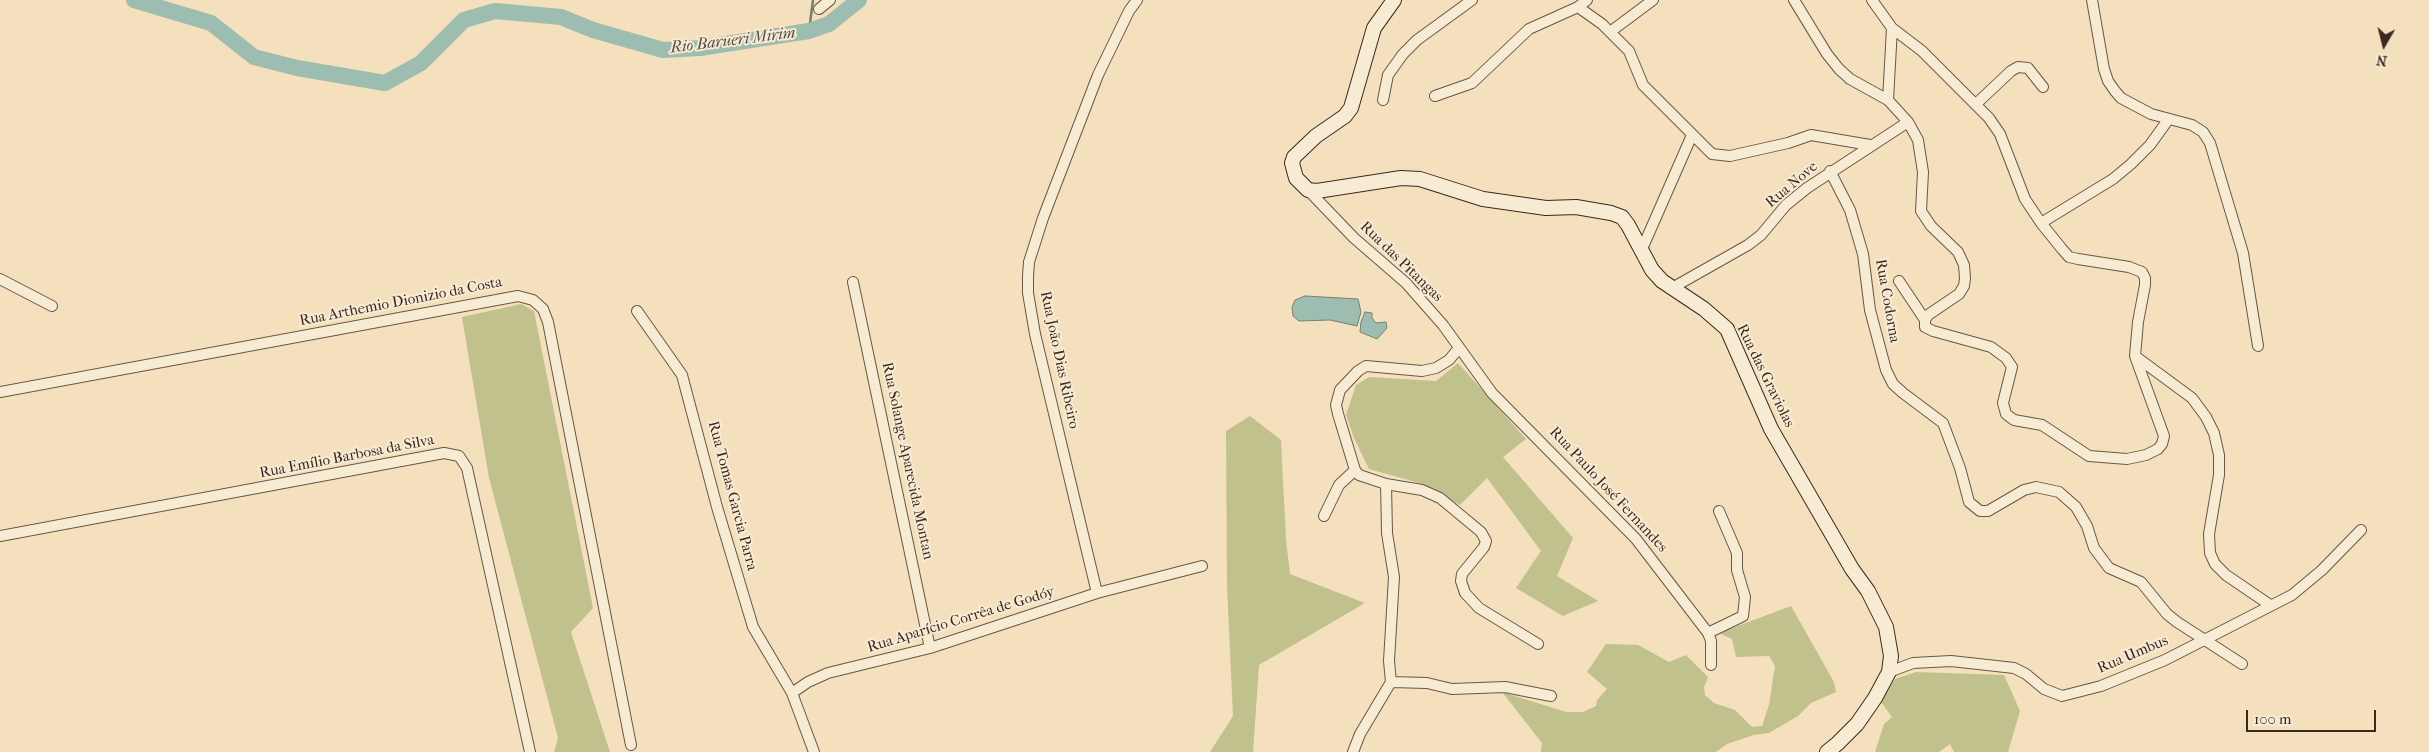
<!DOCTYPE html>
<meta charset="utf-8">
<style>
body{margin:0}
#map{position:relative;width:2429px;height:752px;overflow:hidden;background:#f4e0bc;font-family:"IM FELL French Canon",serif}
canvas{display:block}
.north{position:absolute;left:2359px;top:20px;width:50px;height:50px;-webkit-text-stroke:4px #f8ebd3;paint-order:stroke;rotate:188deg;font-size:14px;font-weight:700;line-height:20px;text-align:center;color:#3b2820}
.north::after{content:'';display:block;margin:auto;width:18px;height:22px;background:#3b2820;clip-path:polygon(50% 0,100% 100%,50% 72%,0 100%)}
.scale{position:absolute;left:2246px;top:710px;width:130px;height:22px;box-sizing:border-box;border:2px solid #3b2820;border-top:0;padding-left:6px;font-size:15px;line-height:18px;white-space:nowrap;color:#3b2820;-webkit-text-stroke:4px #f8ebd3;paint-order:stroke}
</style>
<div id="map">
<canvas width="2429" height="752"></canvas>
<div class="north">N</div>
<div class="scale">100 m</div>
</div>
<script>
const ctx = document.querySelector('canvas').getContext('2d');
ctx.lineJoin = 'round';
function fill(path, color) { ctx.fillStyle = color; ctx.fill(path, 'evenodd'); }
const poly = rows => new Path2D(rows.map(r => 'M' + r).join(''));
function stroke(path, color, width, dash) { ctx.strokeStyle = color; ctx.lineWidth = width; ctx.lineCap = dash ? 'butt' : 'round'; ctx.setLineDash(dash || []); ctx.stroke(path); }
function label(font, color, halo, rows, align = 'center') {
  ctx.font = font + ' "IM FELL French Canon",serif'; ctx.lineWidth = 4; ctx.setLineDash([]); ctx.textBaseline = 'middle'; ctx.strokeStyle = halo; ctx.fillStyle = color; for (const [text, x, y, turn = 0] of rows) {
    ctx.save(); ctx.translate(x, y); ctx.rotate((+turn || 0) * Math.PI / 180); ctx.textAlign = isNaN(turn) ? turn : align; if (halo) ctx.strokeText(text, 0, 0); ctx.fillText(text, 0, 0); ctx.restore();
  }
}
const green = poly([
 [521,304,534,311,593,608,571,632,610,752,554,752,558,738,489,478,462,317],
 [1458,363,1526,439,1503,457,1573,538,1557,576,1598,601,1563,616,1516,588,1541,551,1487,478,1460,505,1419,483,1369,469,1354,438,1346,415,1356,385,1369,377,1436,381],
 [1250,416,1281,440,1286,540,1290,574,1365,603,1259,665,1253,752,1210,752,1233,716,1227,586,1226,431],
 [1791,606,1834,682,1836,692,1811,703,1798,716,1769,733,1754,735,1727,744,1716,752,1541,752,1542,743,1502,692,1566,712,1583,712,1596,706,1597,700,1607,689,1587,672,1606,644,1638,645,1669,662,1686,655,1708,677,1704,687,1705,695,1714,703,1735,710,1752,727,1762,726,1769,705,1775,666,1769,656,1736,657,1732,639,1719,633],
 [1916,672,2004,675,2020,711,2008,752,1954,752,1950,744,1939,752,1875,752,1884,724,1892,717,1881,702,1895,679]
]);
const water = poly([
 [1305,296,1358,299,1361,312,1357,326,1330,320,1299,321,1293,316,1292,307,1295,300,1305,296],
 [1365,312,1372,313,1372,318,1376,323,1386,322,1387,328,1377,339,1360,332,1361,322,1365,312]
]);
const stream = poly([
 [809,31,813,0]
]);
const river = poly([
 [134,0,211,23,254,57,297,68,385,83,421,63,464,20,495,11,561,17,593,30,663,50,700,48,809,31,829,24,859,0]
]);
const minor = poly([
 [1794,0,1827,54,1839,69,1850,79,1888,100,1908,122,1918,140,1923,172,1921,211,1931,226,1958,252,1964,265,1965,278,1964,286,1959,294,1928,315,1925,320,1925,327,1933,331,1991,347,2006,358,2012,367,2003,403,2006,414,2014,420,2042,425,2089,456,2127,459,2146,455,2158,449,2162,444,2164,436,2135,356,2138,322,2145,285,2145,278,2142,272,2129,267,2078,259,2069,257,2062,249,2041,223,2025,199,2000,134,1989,118,1922,51,1892,28,1872,0],
 [2092,0,2104,69,2108,81,2115,91,2121,98,2151,114,2192,125,2203,132,2210,143,2243,253,2258,346],
 [1578,7,1602,24,1629,51,1643,85,1712,154,1730,156,1788,143,1811,135,1870,145],
 [819,9,830,0],
 [1610,32,1653,0],
 [1435,96,1472,83,1529,29,1578,7,1587,0],
 [1383,100,1388,75,1403,54,1417,40,1472,0],
 [1888,100,1892,28],
 [1976,104,2011,71,2018,67,2028,68,2043,87],
 [1830,171,1850,210,1863,254,1870,310,1886,370,1893,384,1903,393,1943,423,1960,468,1969,502,1980,511,1988,511,2024,490,2036,487,2059,492,2076,507,2087,526,2094,548,2109,568,2141,582,2167,614,2177,622,2242,664],
 [1308,190,1354,238,1406,283,1443,325,1492,393,1636,539,1708,633,1711,641,1711,665],
 [2041,223,2113,179,2131,164,2150,145,2168,120],
 [1642,249,1692,135],
 [0,279,52,306],
 [1899,281,1925,320],
 [853,282,930,648],
 [1672,288,1748,245,1761,235,1786,205,1807,188,1908,122],
 [637,311,682,375,717,507,753,627,792,693],
 [1459,348,1449,360,1436,368,1422,371,1366,366,1358,371,1340,390,1336,405,1338,414,1355,470,1359,475,1386,484,1422,490,1440,498,1481,532,1486,541,1484,547,1462,574,1461,581,1465,593,1479,608,1538,644],
 [2135,356,2192,398,2206,417,2214,433,2219,455,2219,475,2209,534,2210,553,2215,564,2226,575,2270,605],
 [0,392,518,296,533,300,543,309,548,322,631,745],
 [1386,484,1387,533,1394,577,1389,661,1391,682],
 [1324,516,1339,485,1355,470],
 [0,536,444,453,459,456,467,468,530,752],
 [1097,593,1035,334,1028,293,1028,276,1029,262,1043,218,1098,75,1129,11,1137,0],
 [1708,633,1743,616,1745,597,1737,570,1737,553,1719,511],
 [1889,672,1913,663,1951,661,2014,668,2026,674,2044,689,2062,696,2101,686,2165,660,2292,595,2322,570,2361,530],
 [1391,682,1427,683,1452,689,1505,687,1551,696],
 [814,752,792,693,808,682,828,673,930,648,1097,593,1202,566],
 [1353,752,1360,734,1391,682]
]);
const secondary = poly([
 [1394,0,1374,28,1351,108,1345,116,1316,136,1294,157,1292,163,1296,178,1308,190,1317,191,1401,178,1420,179,1483,199,1546,208,1576,207,1611,213,1622,217,1628,225,1652,270,1662,281,1704,309,1727,329,1771,429,1852,569,1868,591,1886,627,1891,656,1889,672,1875,698,1857,724,1837,744,1827,752]
]);
const streetNames = [
 ["Rua Nove",1792,185,-40],
 ["Rua das Pitangas",1401,262,44],
 ["Rua Codorna",1887,301,80],
 ["Rua Arthemio Dionizio da Costa",401,302,-11],
 ["Rua João Dias Ribeiro",1059,360,78],
 ["Rua das Graviolas",1765,376,64],
 ["Rua Emílio Barbosa da Silva",347,457,-11],
 ["Rua Solange Aparecida Montan",907,461,78],
 ["Rua Paulo José Fernandes",1608,490,47],
 ["Rua Tomas Garcia Parra",732,496,75],
 ["Rua Aparício Corrêa de Godóy",961,620,-17],
 ["Rua Umbus",2133,655,-23]
];
const waterNames = [
 ["Rio Barueri Mirim",733,41,-7]
];
fill(green, '#c1c18d');
fill(water, '#9cbdaf');
stroke(water, '#758176', 1);
stroke(stream, '#758176', 2.5);
stroke(river, '#9cbdaf', 16);
stroke(minor, '#695647', 12);
stroke(secondary, '#3b2820', 16);
stroke(minor, '#f8ebd3', 10);
stroke(secondary, '#f8ebd3', 14);
label('15px', '#3b2820', '#f8ebd3', streetNames);
label('italic 16px', '#534d44', '#f8ebd3', waterNames);
</script>
